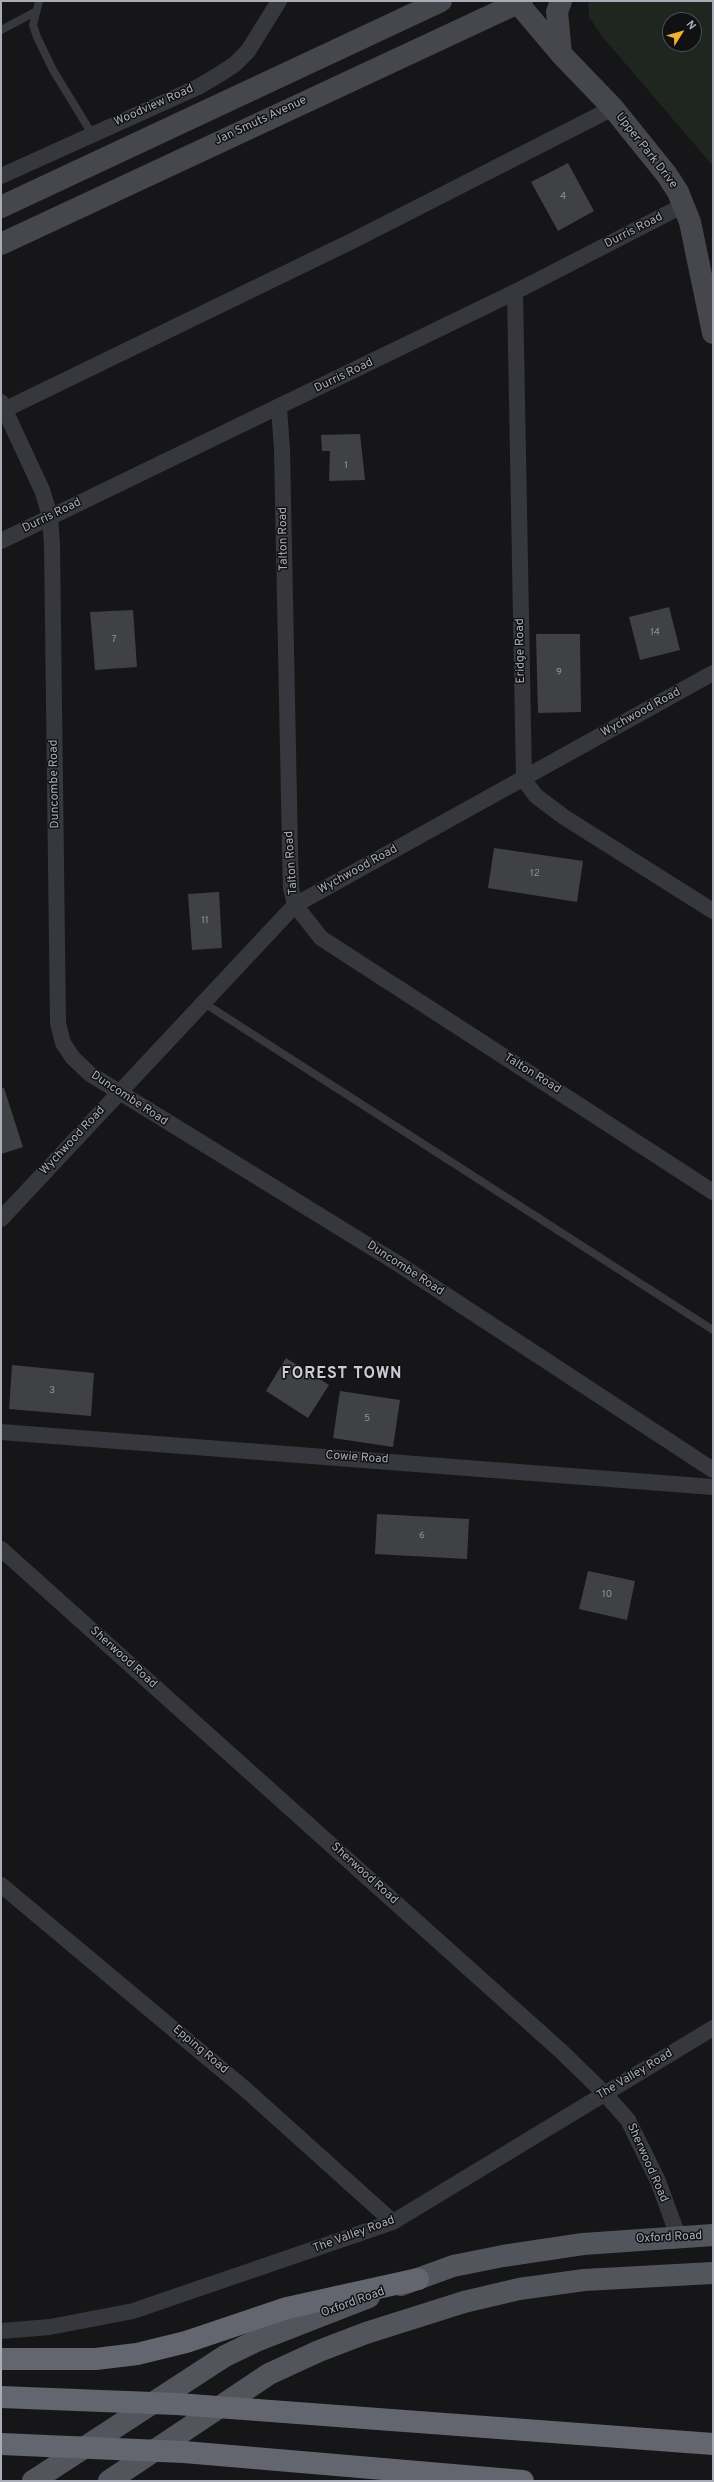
<!DOCTYPE html>
<style>
body{margin:0}
#map{position:relative;width:714px;height:2482px;overflow:hidden;background:#161618;font-family:Overpass,sans-serif}
canvas{display:block}
.frame{position:absolute;inset:0;border:2px solid #a8adb8;pointer-events:none}
.north{position:absolute;left:662px;top:12px;width:40px;height:40px;box-sizing:border-box;background:#111113;border:1px solid #4d4f55;border-radius:50%;rotate:53deg;font-size:11px;font-weight:700;line-height:16px;text-align:center;color:#a8adb8}
.north::after{content:'';display:block;margin:auto;width:14px;height:18px;background:#f2b134;clip-path:polygon(50% 0,100% 100%,50% 72%,0 100%)}
</style>
<div id="map">
<canvas width="714" height="2482"></canvas>
<div class="frame"></div>
<div class="north">N</div>
</div>
<script>
const ctx = document.querySelector('canvas').getContext('2d');
ctx.lineJoin = 'round';
function fill(path, color) { ctx.fillStyle = color; ctx.fill(path, 'evenodd'); }
const poly = rows => new Path2D(rows.map(r => 'M' + r).join(''));
function stroke(path, color, width, dash) { ctx.strokeStyle = color; ctx.lineWidth = width; ctx.lineCap = dash ? 'butt' : 'round'; ctx.setLineDash(dash || []); ctx.stroke(path); }
function label(font, color, halo, rows, align = 'center') {
  ctx.font = font + ' Overpass,sans-serif'; ctx.lineWidth = 3; ctx.setLineDash([]); ctx.textBaseline = 'middle'; ctx.strokeStyle = halo; ctx.fillStyle = color; for (const [text, x, y, turn = 0] of rows) {
    ctx.save(); ctx.translate(x, y); ctx.rotate((+turn || 0) * Math.PI / 180); ctx.textAlign = isNaN(turn) ? turn : align; if (halo) ctx.strokeText(text, 0, 0); ctx.fillText(text, 0, 0); ctx.restore();
  }
}
const green = poly([
 [588,1,713,1,713,166,601,35,589,17],
 [670,20,694,20,694,44,670,44]
]);
const building = poly([
 [568,163,594,211,558,231,531,182],
 [360,434,365,480,329,481,330,451,322,451,321,435],
 [669,607,680,650,640,660,629,617],
 [133,610,137,667,95,670,90,612],
 [536,634,580,634,581,712,538,713],
 [494,848,583,861,577,902,488,888],
 [219,892,222,948,192,950,188,894],
 [1,1088,4,1088,23,1147,1,1154],
 [286,1358,329,1385,308,1418,266,1391],
 [12,1365,94,1373,91,1416,9,1409],
 [340,1391,400,1400,393,1447,333,1438],
 [377,1514,469,1519,467,1559,375,1554],
 [588,1571,635,1581,627,1620,579,1609]
]);
const lane = poly([
 [39,1,33,25,37,37,53,70,92,134],
 [1,30,35,12],
 [204,1003,713,1330]
]);
const street = poly([
 [1,176,198,87,220,74,235,64,248,51,279,1],
 [515,292,524,780,536,796,564,817,713,911],
 [1,402,42,490,50,516,52,544,58,1023,63,1043,73,1058,90,1074,397,1263,713,1470],
 [279,408,282,449,290,849,291,888,295,905,321,938,713,1192],
 [4,410,352,241,613,108],
 [1,541,515,292,684,205],
 [1,1219,295,905,713,673],
 [1,1432,713,1487],
 [1,1549,562,2052,604,2093,628,2120,658,2181,678,2236],
 [1,1885,245,2089,393,2222],
 [1,2331,50,2327,133,2311,393,2222,713,2028]
]);
const secondary = poly([
 [516,1,561,54,613,108,667,175,678,192,690,222,713,333],
 [561,1,557,12,561,54],
 [1,207,441,1],
 [1,244,522,1]
]);
const primary = poly([
 [401,2285,453,2266,503,2256,583,2244,713,2235],
 [33,2481,225,2356,256,2341,369,2297],
 [109,2481,269,2374,319,2351,366,2333,464,2302,519,2289,584,2280,713,2273]
]);
const highway = poly([
 [1,2359,96,2359,137,2354,186,2342,287,2308,418,2279],
 [1,2397,177,2404,713,2444],
 [1,2444,184,2452,523,2481]
]);
const numberNames = [
 ["4",563,197],
 ["1",346,466],
 ["14",655,633],
 ["7",114,640],
 ["9",559,673],
 ["12",535,874],
 ["11",205,921],
 ["3",52,1391],
 ["5",367,1419],
 ["6",422,1536],
 ["10",607,1595]
];
const streetNames = [
 ["Woodview Road",154,106,-24],
 ["Jan Smuts Avenue",261,121,-25],
 ["Upper Park Drive",646,151,52],
 ["Durris Road",634,231,-27],
 ["Durris Road",344,376,-26],
 ["Durris Road",52,516,-26],
 ["Talton Road",284,539,-91],
 ["Eridge Road",521,651,-91],
 ["Wychwood Road",641,713,-29],
 ["Duncombe Road",55,784,-91],
 ["Talton Road",292,863,-94],
 ["Wychwood Road",358,870,-29],
 ["Talton Road",532,1074,32],
 ["Duncombe Road",129,1099,33],
 ["Wychwood Road",73,1141,-47],
 ["Duncombe Road",405,1269,33],
 ["Cowie Road",357,1458,4],
 ["Sherwood Road",123,1658,42],
 ["Sherwood Road",364,1874,42],
 ["Epping Road",200,2050,40],
 ["The Valley Road",635,2075,-31],
 ["Sherwood Road",647,2163,66],
 ["The Valley Road",354,2235,-20],
 ["Oxford Road",669,2238,-3],
 ["Oxford Road",353,2303,-20]
];
const districtNames = [
 ["FOREST TOWN",342,1375]
];
fill(green, '#1e261f');
fill(building, '#404145');
stroke(lane, '#37383d', 8);
stroke(street, '#37383d', 16);
stroke(secondary, '#45474d', 22);
stroke(primary, '#53555c', 22);
stroke(highway, '#63666e', 22);
label('10px', '#8e929b', null, numberNames);
label('12px', '#a8adb8', '#111113', streetNames);
ctx.letterSpacing = '1px';
label('bold 16px', '#c9ccd4', '#111113', districtNames);
ctx.letterSpacing = '0px';
</script>
